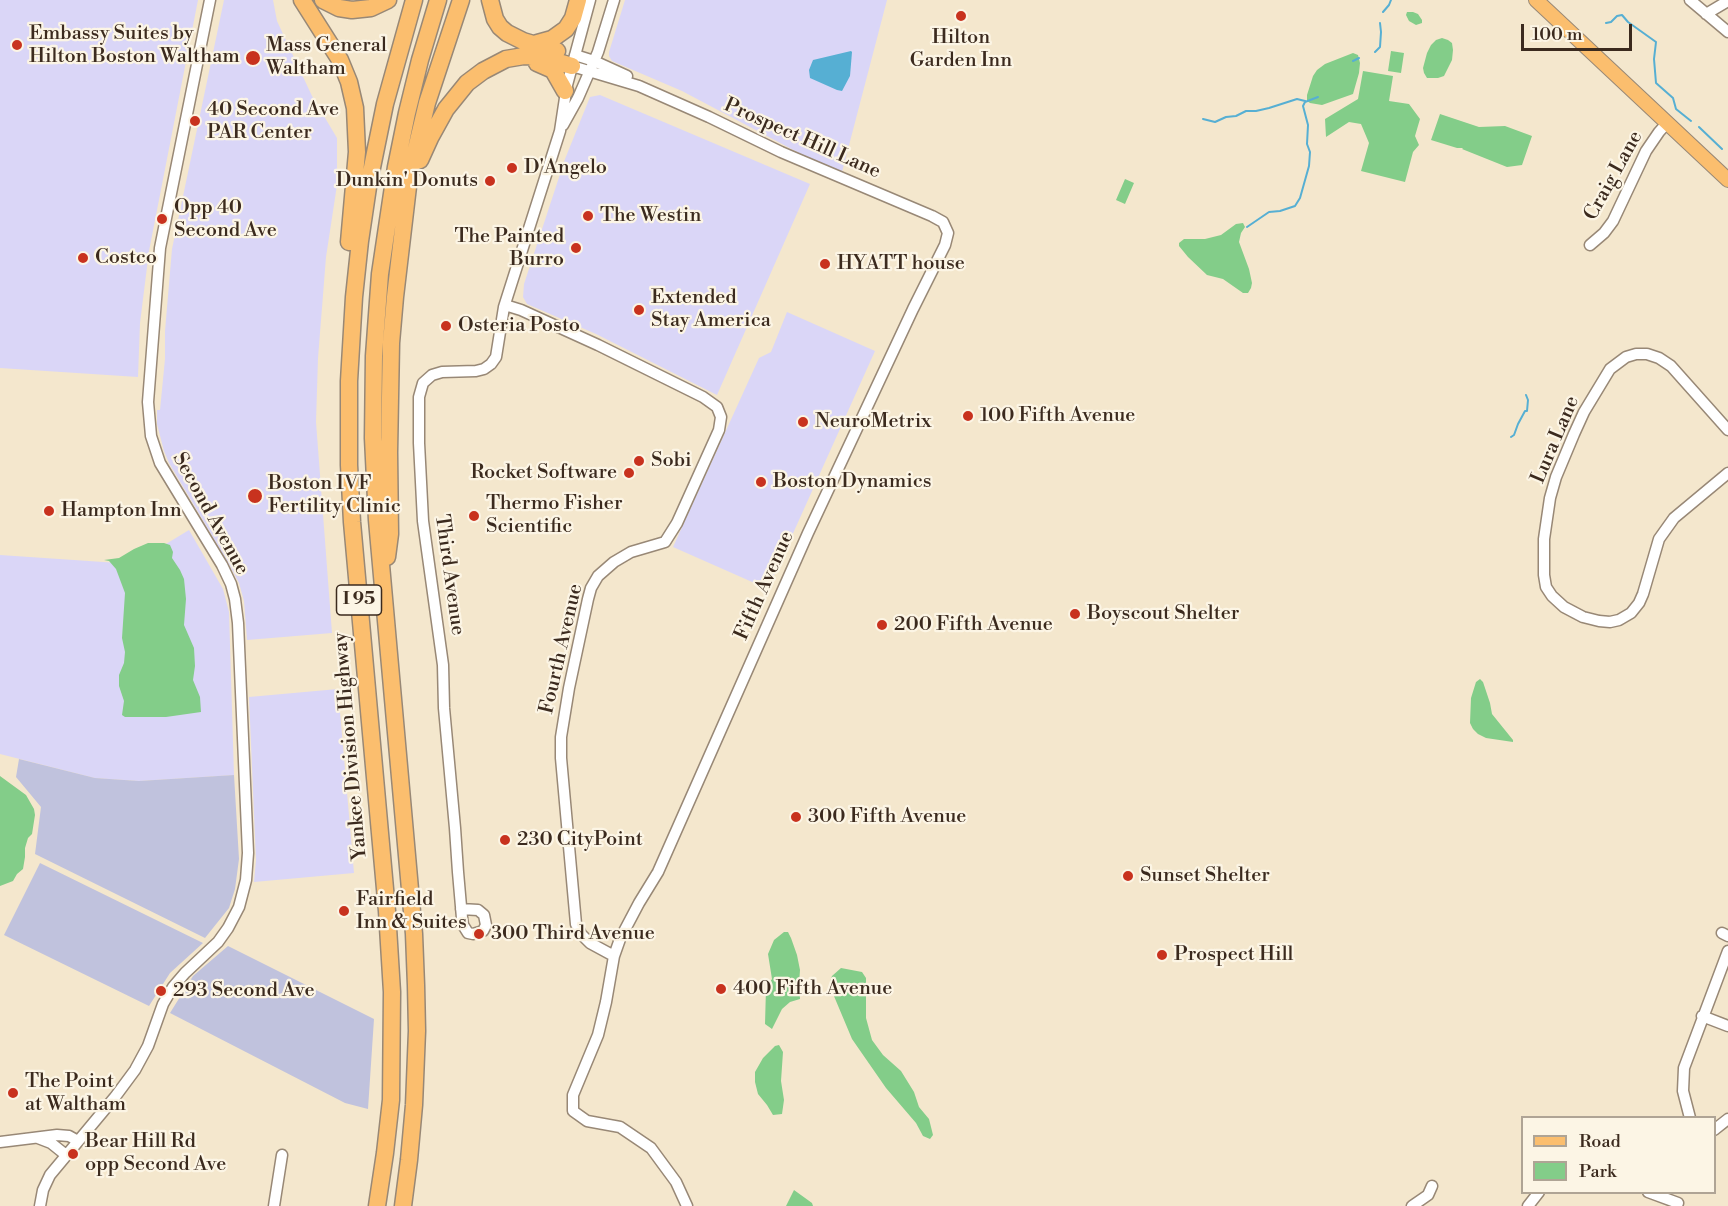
<!DOCTYPE html>
<style>
body{margin:0}
#map{position:relative;width:1728px;height:1206px;overflow:hidden;background:#f4e7cd;font-family:"Libre Bodoni",serif}
canvas{display:block}
.legend{position:absolute;left:1521px;top:1116px;width:195px;height:78px;box-sizing:border-box;background:#fcf5e5;border:2px solid #afa495;margin:0;padding:8px 10px;list-style:none;font-size:18px;color:#3b2a1e}
.legend li{display:flex;align-items:center;gap:12px;height:30px}
.legend b{width:30px;border:2px solid #afa495}
.scale{position:absolute;left:1521px;top:24px;width:111px;height:27px;box-sizing:border-box;border:3px solid #3b2a1e;border-top:0;padding-left:8px;font-size:18px;line-height:21px;white-space:nowrap;color:#3b2a1e;-webkit-text-stroke:4px #fcf5e5;paint-order:stroke}
</style>
<div id="map">
<canvas width="1728" height="1206"></canvas>
<ul class="legend">
<li><b style="height:8px;background:#fbbe6e"></b>Road</li>
<li><b style="height:16px;background:#83cd89"></b>Park</li>
</ul>
<div class="scale">100 m</div>
</div>
<script>
const ctx = document.querySelector('canvas').getContext('2d');
ctx.lineJoin = 'round';
function fill(path, color) { ctx.fillStyle = color; ctx.fill(path, 'evenodd'); }
const poly = rows => new Path2D(rows.map(r => 'M' + r).join(''));
function stroke(path, color, width, dash) { ctx.strokeStyle = color; ctx.lineWidth = width; ctx.lineCap = dash ? 'butt' : 'round'; ctx.setLineDash(dash || []); ctx.stroke(path); }
function label(font, color, halo, rows, align = 'center') {
  ctx.font = font + ' "Libre Bodoni",serif'; ctx.lineWidth = 4.5; ctx.setLineDash([]); ctx.textBaseline = 'middle'; ctx.strokeStyle = halo; ctx.fillStyle = color; for (const [text, x, y, turn = 0] of rows) {
    ctx.save(); ctx.translate(x, y); ctx.rotate((+turn || 0) * Math.PI / 180); ctx.textAlign = isNaN(turn) ? turn : align; if (halo) ctx.strokeText(text, 0, 0); ctx.fillText(text, 0, 0); ctx.restore();
  }
}
const built = poly([
 [0,0,198,0,149,251,140,323,138,377,0,368],
 [224,0,273,0,277,21,312,96,337,138,337,185,326,257,318,358,316,422,332,633,247,640,244,601,239,583,230,566,169,463,164,451,157,424,157,410,160,410,165,359,165,331,172,249],
 [625,0,887,0,842,172,801,154,682,91,612,61,609,56,609,52],
 [600,95,810,184,717,395,596,334,527,304,523,297,524,284,565,159,590,97],
 [787,312,875,351,768,589,673,547,759,358,771,352],
 [189,530,223,589,229,612,234,775,139,781,95,778,0,754,0,555,133,564],
 [338,689,354,873,254,882,256,860,249,697]
]);
const industrial = poly([
 [19,759,95,778,139,781,234,775,239,859,235,889,229,908,205,938,35,854,41,807,16,777],
 [40,863,203,943,170,973,149,1006,4,935],
 [228,946,374,1019,368,1109,345,1103,170,1013,193,976]
]);
const green = poly([
 [1407,12,1413,12,1418,14,1422,20,1422,23,1416,25,1409,21,1406,15],
 [1442,38,1448,40,1452,43,1453,50,1452,60,1444,76,1438,78,1427,78,1424,73,1423,68,1427,53,1431,45,1436,40],
 [1391,51,1404,53,1401,73,1388,71],
 [1353,53,1358,55,1360,63,1359,73,1353,94,1322,105,1310,103,1307,101,1307,95,1313,76,1317,70,1325,64],
 [1363,71,1393,76,1389,101,1409,104,1420,119,1415,136,1419,145,1413,152,1405,182,1361,171,1369,143,1361,124,1349,122,1326,137,1325,119,1358,99],
 [1440,114,1479,127,1505,126,1532,136,1522,165,1507,167,1462,149,1463,148,1457,148,1431,140],
 [1125,179,1134,183,1125,204,1116,200],
 [1243,223,1245,227,1241,233,1239,242,1249,269,1252,283,1251,288,1248,293,1243,293,1223,279,1207,275,1188,257,1179,246,1179,243,1184,239,1205,239,1221,235,1236,224],
 [148,543,164,543,170,545,173,552,172,558,180,570,184,579,186,599,184,625,194,648,195,666,193,680,200,697,201,712,166,717,125,717,122,715,124,701,119,686,119,675,124,663,125,652,122,638,125,593,116,569,109,561,104,560,119,558,134,549],
 [1480,679,1483,682,1490,703,1492,714,1513,740,1513,742,1486,738,1478,734,1473,729,1470,723,1471,698,1476,682],
 [0,776,26,795,34,809,35,815,32,834,28,838,25,848,25,857,23,869,17,874,13,881,0,886],
 [784,932,788,932,791,938,797,955,800,970,799,984,800,999,790,1002,782,1009,772,1029,765,1024,766,988,772,979,768,954,774,940],
 [841,968,862,972,866,978,866,1018,872,1040,883,1055,901,1071,914,1092,919,1107,929,1119,933,1135,930,1139,923,1136,916,1123,886,1088,852,1039,831,989,830,981,832,976],
 [779,1045,783,1052,781,1081,784,1100,782,1114,773,1115,767,1105,758,1094,755,1082,755,1072,763,1058,775,1046],
 [794,1190,812,1203,813,1206,786,1206]
]);
const water = poly([
 [851,51,852,52,850,76,842,91,837,90,810,78,809,70,813,60]
]);
const stream = poly([
 [1383,12,1389,5,1391,0],
 [1606,23,1611,22,1617,16,1622,15,1628,22,1656,42,1654,59,1656,83,1673,98,1676,109,1691,121],
 [1375,52,1380,47,1381,32,1380,23],
 [1353,61,1359,58],
 [1203,119,1215,122,1226,117,1236,116,1246,111,1256,111,1269,108,1297,99,1305,101],
 [1699,127,1722,149],
 [1247,227,1269,212,1280,211,1295,206,1300,198,1309,166,1310,152,1307,144,1308,125,1303,106,1305,102,1318,97],
 [1511,437,1514,435,1518,424,1525,411,1527,411,1528,400,1526,395]
]);
const minor = poly([
 [1690,0,1728,32],
 [1706,14,1728,1],
 [575,55,594,61,627,76],
 [572,66,639,86,709,117,781,152,932,216,943,222,948,233,945,245,913,309,808,533,658,872,639,903,620,939,614,956,606,1002,598,1035,573,1095,573,1111,587,1121,620,1127,651,1148,676,1182,687,1206],
 [563,125,578,98,598,52,614,0],
 [1590,245,1604,233,1613,221,1646,151,1659,132,1667,123],
 [505,305,521,310,598,345,703,397,717,407,721,417,719,430,677,523,665,542,631,552,614,562,598,576,591,588,588,599,569,688,561,737,561,758,576,924,581,934,590,943,614,956],
 [1728,430,1671,366,1659,358,1647,354,1636,354,1626,357,1610,369,1584,412,1574,434,1556,477,1550,498,1544,539,1544,575,1546,587,1552,596,1564,607,1583,617,1599,621,1610,622,1619,620,1631,613,1639,603,1643,594,1659,539,1674,518,1728,473],
 [461,909,478,910,484,915,486,925,483,931,473,934,468,933,463,925,462,918,458,872,455,828,444,708,443,665,423,521,419,443,419,397,423,383,432,375,442,372,476,371,484,369,491,364,496,357,504,307,560,131,567,85,590,0],
 [1722,933,1728,936],
 [1702,1016,1728,1026],
 [1690,1118,1683,1091,1684,1068,1728,951],
 [1714,1130,1728,1119],
 [38,1138,51,1143,66,1155],
 [0,1142,57,1135,69,1136,78,1141],
 [1648,1192,1678,1203],
 [40,1206,43,1190,50,1175,115,1097,135,1070,148,1046,163,1004,173,987,185,973,218,942,228,928,239,907,246,880,248,853,238,623,235,599,231,584,222,565,160,463,151,436,148,402,160,248,210,0],
 [274,1206,282,1155],
 [1412,1206,1428,1195,1432,1186],
 [1528,1206,1539,1192]
]);
const major = poly([
 [1536,0,1728,180]
]);
const highway = poly([
 [302,0,340,60,349,82,355,108,357,152,349,242],
 [323,0,339,8,352,10,371,8,388,0],
 [490,0,495,19,500,27,507,33,523,41,557,51],
 [534,44,552,39,566,29,573,18,578,0],
 [537,63,553,70,565,91],
 [420,160,430,138,446,109,467,83,483,71,506,59,524,56,541,57,572,66],
 [387,557,390,534,389,452,391,343,395,297,409,178,427,103,461,0],
 [377,1206,385,1153,391,1100,392,992,387,911,352,522,349,465,349,381,354,297,360,241,368,187,385,104,414,0],
 [403,1206,409,1160,414,1105,417,1031,416,985,414,934,377,520,373,438,374,356,380,274,396,167,407,113,420,60,438,0]
]);
const markers = [
 [961,16,6,"#c8321e"],
 [17,45,6,"#c8321e"],
 [253,58,8,"#c8321e"],
 [195,121,6,"#c8321e"],
 [512,168,6,"#c8321e"],
 [490,181,6,"#c8321e"],
 [588,216,6,"#c8321e"],
 [162,219,6,"#c8321e"],
 [576,248,6,"#c8321e"],
 [83,258,6,"#c8321e"],
 [825,264,6,"#c8321e"],
 [639,310,6,"#c8321e"],
 [446,326,6,"#c8321e"],
 [968,416,6,"#c8321e"],
 [803,422,6,"#c8321e"],
 [639,461,6,"#c8321e"],
 [629,473,6,"#c8321e"],
 [761,482,6,"#c8321e"],
 [255,496,8,"#c8321e"],
 [49,511,6,"#c8321e"],
 [474,516,6,"#c8321e"],
 [1075,614,6,"#c8321e"],
 [882,625,6,"#c8321e"],
 [796,817,6,"#c8321e"],
 [505,840,6,"#c8321e"],
 [1128,876,6,"#c8321e"],
 [344,911,6,"#c8321e"],
 [479,934,6,"#c8321e"],
 [1162,955,6,"#c8321e"],
 [721,989,6,"#c8321e"],
 [161,991,6,"#c8321e"],
 [13,1093,6,"#c8321e"],
 [73,1154,6,"#c8321e"]
];
const shields = [
 [359,600,45]
];
const shieldNames = [
 ["I 95",359,600]
];
const poiNames = [
 ["Embassy Suites by",29,34],
 ["Hilton Boston Waltham",29,57],
 ["Hilton",961,38,"center"],
 ["Garden Inn",961,61,"center"],
 ["Mass General",266,46],
 ["Waltham",266,69],
 ["40 Second Ave",207,110],
 ["PAR Center",207,133],
 ["D'Angelo",524,168],
 ["Dunkin' Donuts",478,181,"right"],
 ["Opp 40",174,208],
 ["Second Ave",174,231],
 ["The Westin",600,216],
 ["The Painted",564,237,"right"],
 ["Burro",564,260,"right"],
 ["Costco",95,258],
 ["HYATT house",837,264],
 ["Extended",651,298],
 ["Stay America",651,321],
 ["Osteria Posto",458,326],
 ["100 Fifth Avenue",980,416],
 ["NeuroMetrix",815,422],
 ["Sobi",651,461],
 ["Rocket Software",617,473,"right"],
 ["Boston Dynamics",773,482],
 ["Boston IVF",268,484],
 ["Fertility Clinic",268,507],
 ["Thermo Fisher",486,504],
 ["Scientific",486,527],
 ["Hampton Inn",61,511],
 ["Boyscout Shelter",1087,614],
 ["200 Fifth Avenue",894,625],
 ["300 Fifth Avenue",808,817],
 ["230 CityPoint",517,840],
 ["Sunset Shelter",1140,876],
 ["Fairfield",356,900],
 ["Inn & Suites",356,923],
 ["300 Third Avenue",491,934],
 ["Prospect Hill",1174,955],
 ["400 Fifth Avenue",733,989],
 ["293 Second Ave",173,991],
 ["The Point",25,1082],
 ["at Waltham",25,1105],
 ["Bear Hill Rd",85,1142],
 ["opp Second Ave",85,1165]
];
const streetNames = [
 ["Prospect Hill Lane",802,139,24],
 ["Craig Lane",1614,176,-61],
 ["Lura Lane",1556,440,-67],
 ["Second Avenue",210,514,61],
 ["Third Avenue",449,575,82],
 ["Fifth Avenue",765,586,-66],
 ["Fourth Avenue",562,649,-77],
 ["Yankee Division Highway",351,746,-95]
];
fill(built, '#dad6f7');
fill(industrial, '#c0c2dd');
fill(green, '#83cd89');
fill(water, '#56afd3');
stroke(stream, '#56afd3', 2);
stroke(minor, '#988876', 13);
stroke(major, '#988876', 16);
stroke(highway, '#988876', 19);
stroke(minor, '#fff', 10);
stroke(major, '#fbbe6e', 14);
stroke(highway, '#fbbe6e', 16);
for (const [x, y, r, color] of markers) { const dot = new Path2D(); dot.arc(x, y, r, 0, 2 * Math.PI); ctx.fillStyle = color; ctx.fill(dot); stroke(dot, '#fcf5e5', 2); }
for (const [x, y, w] of shields) { const box = new Path2D(); box.roundRect(x - w / 2, y - 15, w, 30, 4.5); ctx.fillStyle = '#fcf5e5'; ctx.fill(box); stroke(box, '#3b2a1e', 1.5); }
label('bold 18px', '#3b2a1e', null, shieldNames);
label('20px', '#3b2a1e', '#fcf5e5', poiNames, 'left');
label('20px', '#3b2a1e', '#fcf5e5', streetNames);
</script>
